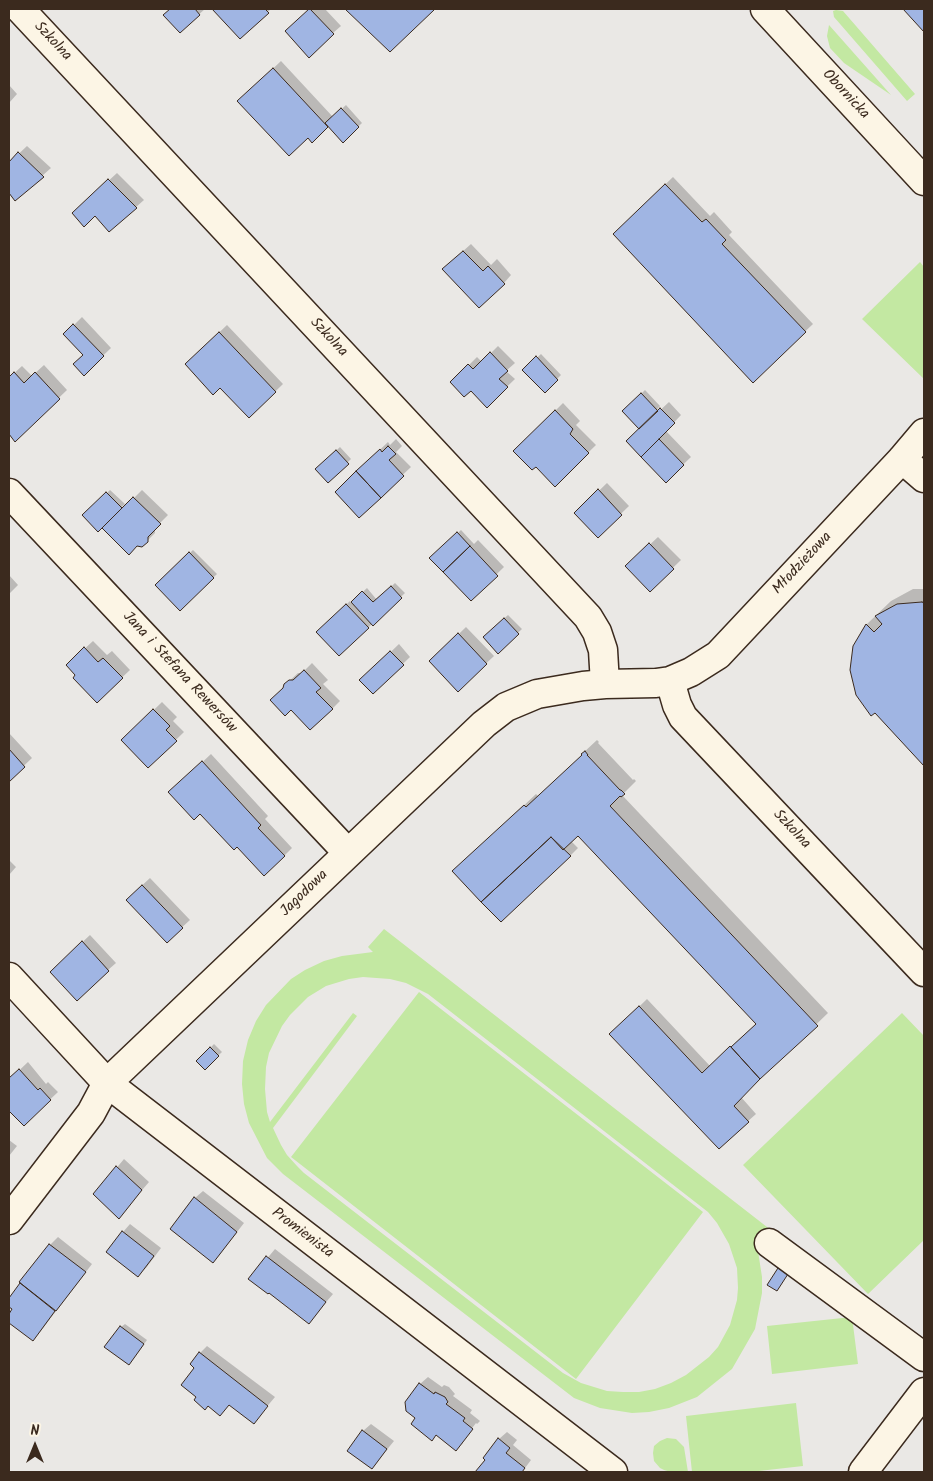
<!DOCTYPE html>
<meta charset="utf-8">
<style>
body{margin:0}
#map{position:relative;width:933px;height:1481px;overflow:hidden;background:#eae8e5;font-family:Kalam,sans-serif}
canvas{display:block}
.frame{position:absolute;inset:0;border:10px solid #3b2a1e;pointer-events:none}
.north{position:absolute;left:10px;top:1421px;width:50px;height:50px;-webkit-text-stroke:4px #fcf5e5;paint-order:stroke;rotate:0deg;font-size:14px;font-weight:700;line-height:20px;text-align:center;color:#3b2a1e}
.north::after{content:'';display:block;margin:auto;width:18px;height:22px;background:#3b2a1e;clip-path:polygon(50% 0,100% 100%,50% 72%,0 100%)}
</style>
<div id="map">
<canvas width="933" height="1481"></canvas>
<div class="frame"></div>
<div class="north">N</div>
</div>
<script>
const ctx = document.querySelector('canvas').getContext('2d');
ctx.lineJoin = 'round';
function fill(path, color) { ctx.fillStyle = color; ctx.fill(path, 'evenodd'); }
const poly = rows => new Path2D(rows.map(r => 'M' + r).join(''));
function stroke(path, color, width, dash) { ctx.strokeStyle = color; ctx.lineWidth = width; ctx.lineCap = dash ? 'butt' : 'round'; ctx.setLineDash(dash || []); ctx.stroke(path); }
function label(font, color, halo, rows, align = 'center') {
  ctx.font = font + ' Kalam,sans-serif'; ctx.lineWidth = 5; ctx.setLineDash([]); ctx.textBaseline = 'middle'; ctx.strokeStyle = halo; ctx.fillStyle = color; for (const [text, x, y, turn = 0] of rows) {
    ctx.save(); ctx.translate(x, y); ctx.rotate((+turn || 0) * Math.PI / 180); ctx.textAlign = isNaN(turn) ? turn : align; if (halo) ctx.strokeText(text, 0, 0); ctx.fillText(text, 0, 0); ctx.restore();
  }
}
const green = poly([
 [836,10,843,11,915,94,907,101,834,17,833,11],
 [829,25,891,95,844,63,830,48,827,36],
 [920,262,924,267,924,379,862,319],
 [384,929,776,1234,758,1251,762,1277,762,1293,755,1329,732,1369,697,1397,669,1408,649,1412,632,1413,600,1408,574,1398,283,1174,267,1158,249,1123,244,1104,242,1084,243,1061,248,1040,256,1021,266,1005,291,979,305,970,324,961,342,956,373,952,368,947],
 [363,977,390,979,406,983,428,994,708,1212,717,1223,729,1244,737,1268,738,1288,737,1300,730,1325,718,1347,709,1357,686,1375,671,1383,655,1389,639,1392,623,1392,607,1391,581,1383,563,1373,304,1173,297,1166,287,1155,281,1145,273,1128,357,1016,353,1013,270,1122,267,1112,265,1089,266,1067,269,1053,282,1026,290,1015,308,997,326,986,349,979],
 [419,992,703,1212,576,1379,291,1157],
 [902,1013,924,1036,924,1240,868,1294,743,1165],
 [852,1317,858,1364,772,1374,767,1326],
 [796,1403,803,1466,750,1472,692,1472,686,1416],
 [667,1438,676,1439,684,1447,688,1472,671,1472,664,1470,660,1468,654,1461,653,1453,654,1446,660,1441]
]);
const shadow = poly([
 [171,9,205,9,180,31,165,15],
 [214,9,271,9,240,38],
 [310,9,325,9,341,26,333,33,286,31],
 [347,9,433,9,390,50],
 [281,61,333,117,346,105,362,123,343,141,328,125,312,141,308,136,239,101],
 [9,85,17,94,9,103],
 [27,146,51,168,16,199,9,191,9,163],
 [117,173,144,200,136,207,95,214,81,206],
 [673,177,710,216,714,212,732,232,729,235,813,324,753,381,614,234],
 [471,244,491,265,497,259,511,275,504,283,452,261],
 [82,317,111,348,84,374,85,355,65,334],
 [227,325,283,384,249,417,220,387,186,364],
 [498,346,515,363,506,371,515,379,487,406,471,389,452,382,477,357,482,362],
 [541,354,561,375,545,391,524,370],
 [44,365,67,390,15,440,9,433,9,378,22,366,32,376],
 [645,390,660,406,653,414,654,416,669,402,681,415,666,431,691,457,666,481,628,441,641,429,624,411],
 [563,403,580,421,576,425,596,445,555,485,536,465,515,451],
 [396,439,402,446,396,452,411,467,359,516,336,492,388,442,390,445],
 [340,447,351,459,328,481,317,469],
 [607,483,629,506,598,536,576,513],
 [110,490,125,504,112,516,114,518,142,490,168,515,155,528,155,533,142,546,102,527,84,515],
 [461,530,474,544,478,540,504,567,471,599,431,558],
 [658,537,681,560,650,590,627,566],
 [193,550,217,574,180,609,156,585],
 [9,575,18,585,9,594],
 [395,583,405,593,339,655,318,632,350,601,351,603,367,588,377,600],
 [913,589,924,589,924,764,875,711,854,646,867,624,891,601],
 [508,615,522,629,498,652,484,637],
 [466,627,494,656,458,690,431,661],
 [93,641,107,655,112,651,130,670,97,701,77,675,67,665],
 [399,644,410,657,373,693,369,673],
 [312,663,328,680,323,684,340,701,332,709,285,688,285,685,298,673,302,673],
 [162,702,177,717,173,721,184,732,148,767,123,740],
 [9,733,32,758,9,780],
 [597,740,599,742,598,743,633,780,634,779,636,781,622,795,828,1013,741,1097,756,1114,719,1147,611,1034,647,999,710,1066,757,1023,578,834,571,841,578,848,570,856,466,860,536,794,539,797,583,755,582,754],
 [211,754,268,816,265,819,292,848,284,856,178,785],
 [9,860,16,867,9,875],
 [150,878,190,920,167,941,135,892],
 [90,935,116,963,108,970,59,964],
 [214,1044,222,1052,205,1068,198,1061],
 [28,1062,46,1084,48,1082,58,1092,24,1124,9,1109,9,1080],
 [9,1140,17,1146,9,1156],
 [124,1159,149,1182,119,1217,95,1194],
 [203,1191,244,1223,220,1254,213,1262,195,1198],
 [130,1224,161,1248,146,1268,138,1275,123,1232],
 [58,1237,92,1264,40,1332,32,1339,9,1321,9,1316,14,1309,9,1305,9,1300,50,1245],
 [275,1249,333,1294,309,1322,250,1279],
 [125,1324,147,1340,132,1360,121,1327],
 [207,1346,275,1397,254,1422,230,1404,220,1414,198,1397,196,1368,200,1353],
 [428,1377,442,1387,444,1385,449,1387,455,1394,453,1396,472,1410,470,1413,480,1421,477,1424,476,1423,461,1443,463,1443,456,1449,417,1418,420,1384],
 [371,1424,394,1441,372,1468,363,1431],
 [507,1432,517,1440,513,1445,531,1460,522,1472,477,1472,487,1460,499,1439]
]);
const building = poly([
 [170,9,195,9,200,15,180,33,163,15,170,9],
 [212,9,265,9,269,13,240,39,212,9],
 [309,9,310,9,334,34,309,58,285,31,309,9],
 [345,9,433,9,434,10,390,52,345,9],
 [903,9,924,9,924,32,903,9],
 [273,68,328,127,312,143,308,138,289,156,237,101,273,68],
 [341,108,359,127,343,143,325,123,341,108],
 [18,152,44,177,15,201,9,193,9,162,18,152],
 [108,179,137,208,109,232,95,216,84,227,72,213,108,179],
 [665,184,702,222,706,219,726,240,722,244,806,332,753,383,613,234,665,184],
 [463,251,483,271,488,266,505,284,479,308,442,269,463,251],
 [73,324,104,356,84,376,73,364,83,355,63,334,73,324],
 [219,332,276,392,249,418,220,388,213,395,185,364,219,332],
 [490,352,508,371,499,379,508,387,487,408,471,391,464,397,450,382,468,364,473,369,490,352],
 [536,356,558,380,545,393,522,370,536,356],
 [14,372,24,383,35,372,60,399,15,442,9,434,9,377,14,372],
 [641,393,658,411,639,429,622,411,641,393],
 [660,408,675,423,641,457,626,441,660,408],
 [555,410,573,429,570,434,589,453,555,487,536,467,532,470,513,451,555,410],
 [659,439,684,465,666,483,641,457,659,439],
 [388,446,396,454,389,460,404,476,381,498,356,471,380,449,382,452,388,446],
 [336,450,349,464,328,483,315,469,336,450],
 [356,471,381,498,359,518,335,492,356,471],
 [598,489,622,515,598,538,574,513,598,489],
 [106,492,122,508,98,532,82,515,106,492],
 [133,497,161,524,148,537,148,542,142,547,137,546,129,555,102,528,133,497],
 [457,532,470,546,443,572,429,558,457,532],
 [649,543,674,569,650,592,625,566,649,543],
 [470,546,498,576,471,601,443,572,470,546],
 [189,552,214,578,180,611,155,585,189,552],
 [391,586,402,598,373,626,351,602,362,591,373,602,391,586],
 [922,602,924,603,924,766,875,713,871,716,856,695,850,670,853,646,866,624,874,632,882,624,875,616,897,604,922,602],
 [346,604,369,628,339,656,316,632,346,604],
 [504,618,519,634,498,654,483,637,504,618],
 [458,633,487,664,458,692,429,661,458,633],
 [84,647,98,662,103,658,123,678,97,703,73,678,75,675,66,665,84,647],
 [390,651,404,665,373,694,359,680,390,651],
 [304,670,321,688,316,692,333,709,310,730,291,710,285,716,270,700,283,688,284,684,289,680,293,680,304,670],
 [153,709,170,726,166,730,177,741,148,768,121,740,153,709],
 [9,749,25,767,9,782,9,749],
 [585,751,588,755,587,755,620,790,621,790,625,794,621,797,620,796,610,806,818,1026,760,1079,731,1047,756,1024,578,836,563,850,551,837,481,902,452,871,524,805,526,807,582,755,581,754,585,751],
 [202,761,261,825,258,828,285,856,264,876,237,847,234,850,200,814,194,820,168,792,202,761],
 [551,837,571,856,501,922,481,902,551,837],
 [142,885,183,928,167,943,126,900,142,885],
 [82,941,109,971,77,1001,50,972,82,941],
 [639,1006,702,1073,730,1046,760,1079,734,1106,749,1122,719,1149,609,1034,639,1006],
 [210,1047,219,1056,205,1070,196,1061,210,1047],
 [19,1069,38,1090,40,1088,51,1100,24,1126,9,1111,9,1078,19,1069],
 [116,1166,142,1190,119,1219,93,1194,116,1166],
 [194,1197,237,1232,213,1263,170,1229,194,1197],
 [122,1231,154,1256,138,1277,106,1252,122,1231],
 [49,1244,86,1272,56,1311,19,1282,49,1244],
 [266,1256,326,1302,309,1324,269,1293,268,1294,248,1279,266,1256],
 [778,1268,788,1274,777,1291,767,1285,778,1268],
 [20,1283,55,1311,33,1341,9,1323,9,1314,12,1309,9,1307,9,1298,20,1283],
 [120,1326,144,1344,129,1365,104,1347,120,1326],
 [199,1352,268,1406,254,1424,229,1405,220,1416,208,1406,205,1410,194,1400,196,1397,181,1385,194,1368,190,1364,199,1352],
 [419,1383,434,1394,435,1392,445,1397,448,1402,446,1404,465,1418,463,1421,473,1429,456,1451,436,1435,432,1441,411,1424,415,1418,406,1411,405,1402,419,1383],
 [362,1430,387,1449,372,1469,347,1451,362,1430],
 [498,1438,510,1448,506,1453,525,1468,522,1472,475,1472,485,1460,483,1458,498,1438]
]);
const minor = poly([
 [20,9,588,617,597,632,603,650,605,684],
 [902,459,924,478],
 [9,493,348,853],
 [670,681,677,705,683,717,924,972],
 [9,977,107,1083,613,1472],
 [9,1220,91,1113,107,1083,484,724,506,707,537,694,583,686,605,684,656,683,670,681,691,672,718,655,902,459,924,433],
 [769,1243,924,1357],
 [863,1472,924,1392]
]);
const major = poly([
 [765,9,924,181]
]);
const streetNames = [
 ["Szkolna",52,42,47],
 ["Obornicka",845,95,47],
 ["Szkolna",328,338,47],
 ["Młodzieżowa",803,564,-47],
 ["Jana i Stefana Rewersów",179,673,47],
 ["Szkolna",791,830,47],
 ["Jagodowa",305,894,-44],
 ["Promienista",302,1234,37]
];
fill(green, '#c3e8a2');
fill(shadow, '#0003');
fill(building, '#a0b5e3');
stroke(building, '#3b2a1e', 1);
stroke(minor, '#3b2a1e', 31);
stroke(major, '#3b2a1e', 31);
stroke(minor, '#fcf5e5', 28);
stroke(major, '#fcf5e5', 28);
label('15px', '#3b2a1e', '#fcf5e5', streetNames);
</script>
